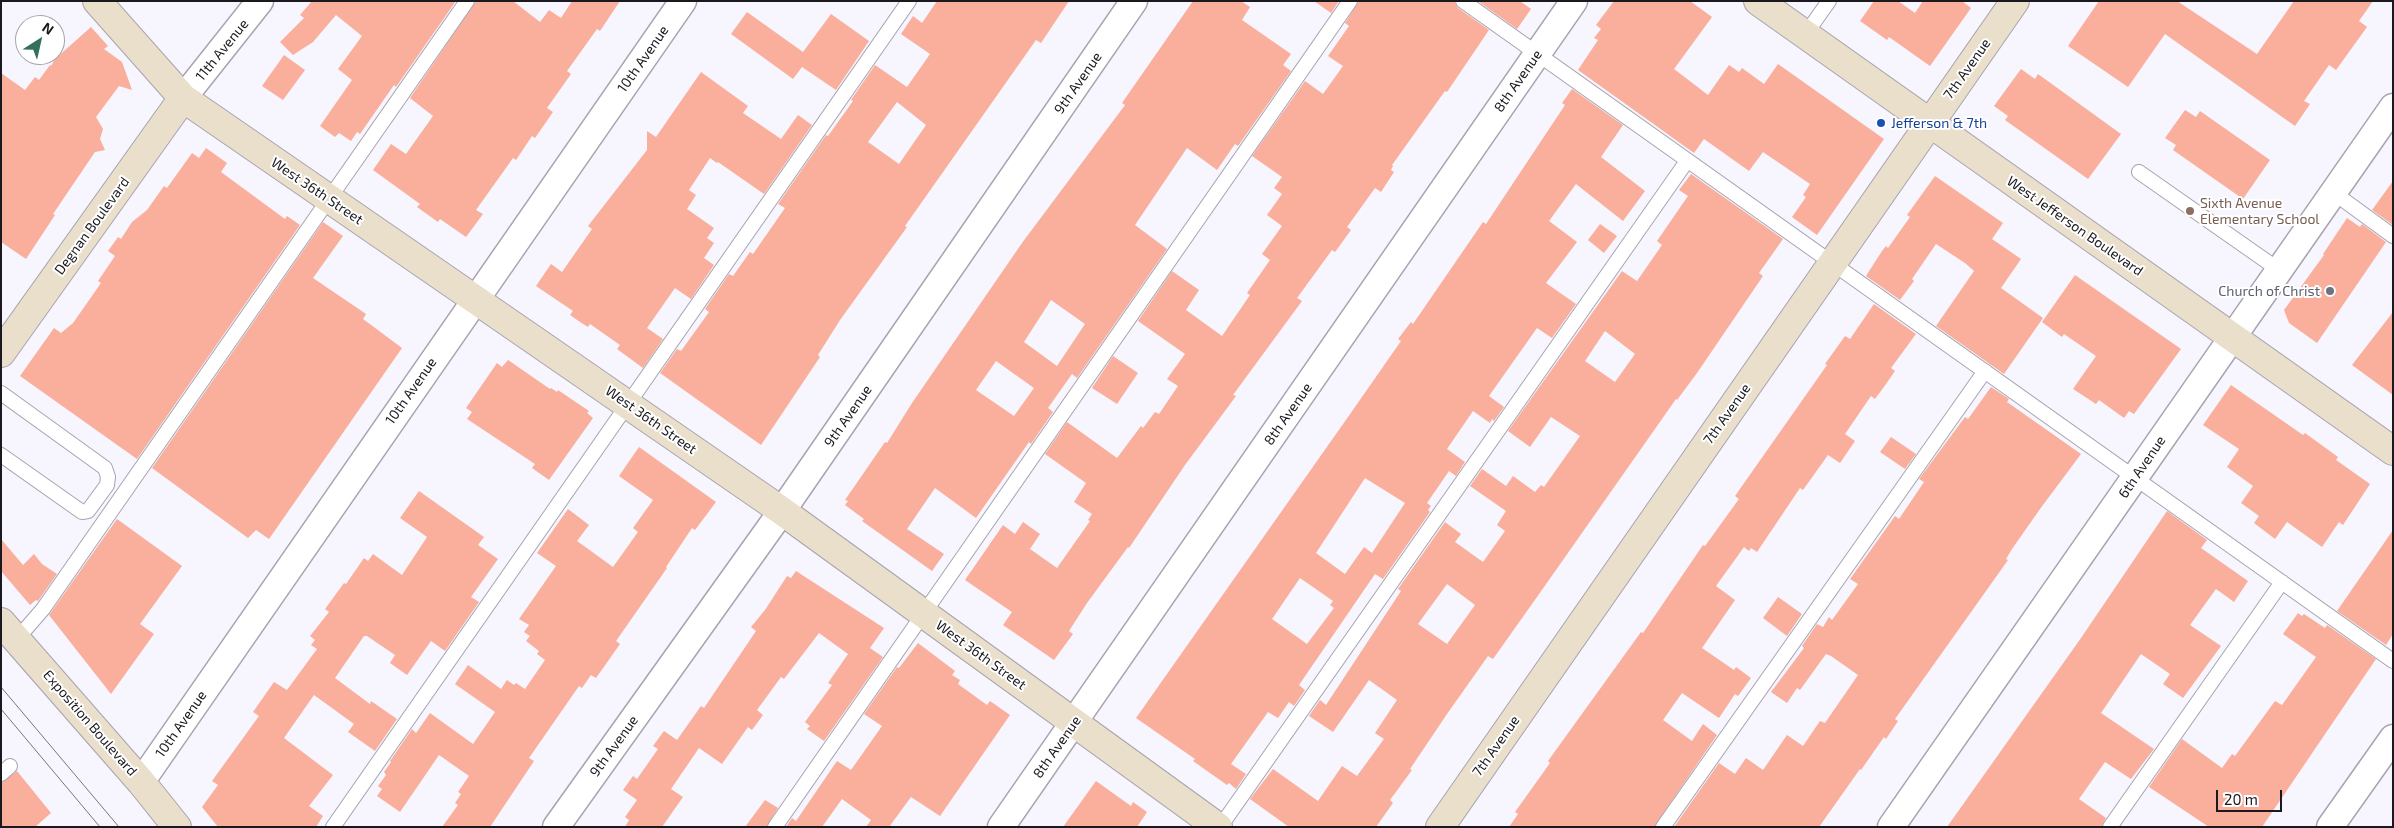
<!DOCTYPE html>
<style>
body{margin:0}
#map{position:relative;width:2394px;height:828px;overflow:hidden;background:#f7f5fd;font-family:"Exo 2",sans-serif}
canvas{display:block}
.frame{position:absolute;inset:0;border:2px solid #1b191e;pointer-events:none}
.north{position:absolute;left:15px;top:15px;width:50px;height:50px;box-sizing:border-box;background:#fff;border:1px solid #a4a3a5;border-radius:50%;rotate:35deg;font-size:14px;font-weight:700;line-height:20px;text-align:center;color:#1b191e}
.north::after{content:'';display:block;margin:auto;width:18px;height:22px;background:#33715e;clip-path:polygon(50% 0,100% 100%,50% 72%,0 100%)}
.scale{position:absolute;left:2216px;top:790px;width:66px;height:22px;box-sizing:border-box;border:2px solid #1b191e;border-top:0;padding-left:6px;font-size:15px;line-height:18px;white-space:nowrap;color:#1b191e;-webkit-text-stroke:4px #fff;paint-order:stroke}
</style>
<div id="map">
<canvas width="2394" height="828"></canvas>
<div class="frame"></div>
<div class="north">N</div>
<div class="scale">20 m</div>
</div>
<script>
const ctx = document.querySelector('canvas').getContext('2d');
ctx.lineJoin = 'round';
function fill(path, color) { ctx.fillStyle = color; ctx.fill(path, 'evenodd'); }
const poly = rows => new Path2D(rows.map(r => 'M' + r).join(''));
function stroke(path, color, width, dash) { ctx.strokeStyle = color; ctx.lineWidth = width; ctx.lineCap = dash ? 'butt' : 'round'; ctx.setLineDash(dash || []); ctx.stroke(path); }
function label(font, color, halo, rows, align = 'center') {
  ctx.font = font + ' "Exo 2",sans-serif'; ctx.lineWidth = 4; ctx.setLineDash([]); ctx.textBaseline = 'middle'; ctx.strokeStyle = halo; ctx.fillStyle = color; for (const [text, x, y, turn = 0] of rows) {
    ctx.save(); ctx.translate(x, y); ctx.rotate((+turn || 0) * Math.PI / 180); ctx.textAlign = isNaN(turn) ? turn : align; if (halo) ctx.strokeText(text, 0, 0); ctx.fillText(text, 0, 0); ctx.restore();
  }
}
const building = poly([
 [312,1,456,1,396,87,394,85,360,134,357,132,351,141,339,133,335,137,320,126,352,80,338,69,362,36,336,15,313,42,293,55,280,42,304,18,300,15],
 [476,1,513,1,540,22,549,10,561,18,572,1,620,1,600,31,597,29,567,71,571,74,547,108,553,112,535,138,532,136,516,160,513,158,476,210,483,214,466,237,440,219,438,222,417,207,420,204,373,170,391,144,406,154,433,116,410,98],
 [937,1,1069,1,1041,43,1036,40,905,226,907,227,840,320,818,355,820,357,761,445,660,373,677,349,681,351,709,312,705,309,729,274,733,276,750,252,753,254,785,208,778,204,826,135,828,136,853,101,851,100,875,65,907,87,930,54,901,34,913,16,922,23],
 [897,102,926,125,899,164,868,142],
 [1193,1,1241,1,1250,7,1242,20,1291,54,1283,65,1291,71,1238,146,1235,144,1217,170,1187,148,1135,225,1167,249,1077,378,1072,374,1048,408,1053,412,1031,444,1029,442,976,518,935,488,907,529,944,554,932,571,862,521,864,519,845,505,848,501,845,500,885,442,887,443,912,403,1022,243,1125,105,1122,103],
 [1051,300,1085,324,1057,366,1024,342],
 [996,361,1034,388,1014,416,976,390],
 [1314,1,1339,1,1331,13],
 [1359,1,1454,1,1458,8,1489,30,1447,92,1445,91,1392,165,1393,166,1391,170,1394,172,1381,192,1375,188,1347,227,1351,230,1335,252,1332,250,1297,298,1302,301,1233,395,1236,396,1185,465,1129,548,1128,547,1087,603,1069,631,1073,634,1054,660,1003,625,1012,612,965,580,1003,525,1015,534,1023,522,1040,534,1030,549,1057,568,1090,521,1088,520,1092,514,1074,502,1086,483,1045,454,1067,422,1117,458,1141,426,1143,428,1155,412,1159,414,1178,386,1167,379,1185,354,1138,321,1172,271,1199,290,1186,310,1222,336,1250,295,1247,293,1270,260,1262,254,1282,226,1267,215,1282,194,1274,188,1282,177,1252,156,1305,81,1323,94,1343,66,1328,56,1349,26,1345,23],
 [1478,1,1520,1,1531,9,1517,29],
 [1614,1,1690,1,1712,17,1674,69,1708,95,1729,65,1739,72,1742,68,1764,84,1778,64,1884,139,1817,235,1792,217,1806,197,1803,195,1810,184,1763,152,1749,171,1704,139,1694,153,1578,70,1598,40,1594,38,1601,29,1596,25],
 [1874,1,1898,1,1915,13,1923,1,1962,1,1971,8,1930,66,1889,37,1887,40,1860,21],
 [2099,1,2177,1,2257,54,2294,1,2373,1,2359,21,2367,27,2336,70,2329,65,2304,101,2310,104,2295,126,2165,34,2128,87,2068,46],
 [747,12,803,52,831,14,869,41,836,90,802,67,793,79,731,34],
 [91,27,108,46,104,49,122,62,132,90,119,86,96,117,103,129,100,139,105,150,95,152,53,214,55,215,26,259,1,242,1,73,25,90,35,77,39,80,50,65,51,66,55,59],
 [284,55,305,70,283,100,262,86],
 [2021,69,2035,79,2038,74,2121,134,2088,179,2005,120,2008,116,1994,106],
 [701,72,748,106,743,113,781,139,798,115,812,125,764,194,718,162,717,163,710,158,689,190,696,195,687,209,714,228,707,238,714,243,704,258,714,265,691,299,675,288,647,328,663,339,643,368,617,349,620,345,590,324,588,327,580,322,570,315,573,311,536,286,551,264,562,272,592,229,588,226,647,150,647,131,656,137],
 [1572,89,1623,125,1601,157,1645,191,1623,221,1576,184,1549,221,1577,242,1546,283,1576,304,1552,338,1537,328,1489,396,1504,407,1494,421,1492,419,1490,423,1473,411,1447,449,1465,462,1456,476,1449,471,1427,503,1431,506,1428,510,1430,512,1383,579,1375,574,1299,685,1305,690,1294,706,1289,702,1278,718,1268,712,1231,764,1246,774,1236,789,1229,783,1227,785,1193,761,1195,759,1136,718,1348,417,1401,341,1398,339,1411,322,1413,324,1483,222,1486,224,1565,105,1562,103],
 [1365,478,1405,503,1372,553,1364,547,1345,574,1316,553],
 [1300,578,1333,601,1330,605,1334,608,1307,644,1272,619],
 [2185,110,2196,117,2200,111,2270,160,2243,199,2173,150,2176,145,2165,138],
 [206,148,227,163,221,172,285,219,287,216,300,225,137,459,20,376,54,328,61,333,73,323,101,283,98,281,115,256,108,251,118,237,121,239,132,222,147,210,164,186,167,188,192,153,199,158],
 [1691,174,1783,239,1759,273,1763,276,1697,373,1677,400,1676,399,1537,597,1493,659,1488,656,1447,714,1410,769,1412,770,1390,800,1393,803,1376,827,1289,827,1250,799,1273,769,1318,801,1342,766,1357,776,1384,739,1375,733,1397,700,1369,680,1333,732,1309,716,1320,700,1326,705,1401,591,1398,589,1445,522,1461,534,1455,542,1483,562,1505,531,1497,525,1506,511,1470,486,1482,469,1506,486,1513,476,1535,492,1541,485,1544,487,1580,436,1551,417,1530,447,1508,431,1622,271,1637,281,1662,245,1657,241,1688,196,1679,190],
 [1605,331,1635,354,1615,382,1585,361],
 [1447,584,1475,605,1447,644,1418,624],
 [1935,176,2003,223,1992,239,2021,259,2001,288,2043,318,2004,374,1936,326,1974,271,1965,263,1936,244,1912,279,1914,281,1900,300,1866,276,1882,251,1886,246,1888,248,1910,217,1907,215],
 [2393,181,2393,225,2372,210],
 [2347,218,2360,227,2362,224,2386,242,2317,343,2289,323,2284,310,2324,255,2323,254],
 [323,222,343,236,313,278,366,314,363,319,402,348,269,539,256,530,248,538,152,468],
 [1600,224,1617,236,1604,253,1588,240],
 [2075,275,2181,349,2134,414,2129,411,2124,418,2099,400,2096,404,2073,389,2096,356,2064,334,2062,337,2042,322],
 [1874,304,1916,334,1891,368,1895,371,1886,384,1875,399,1871,396,1845,434,1855,441,1840,463,1828,455,1803,490,1800,488,1757,552,1751,548,1749,551,1744,547,1716,586,1735,600,1702,648,1734,670,1736,667,1751,678,1738,696,1735,694,1719,718,1682,693,1663,720,1692,741,1703,724,1717,735,1654,827,1509,827,1518,814,1515,812,1550,763,1548,761,1641,632,1643,633,1703,545,1705,546,1739,499,1735,496,1827,365,1825,364,1845,336,1850,339],
 [2393,312,2393,395,2352,365],
 [1113,356,1138,373,1117,404,1092,388],
 [508,360,550,389,551,388,557,392,558,390,589,411,587,413,593,418,549,480,532,468,535,464,467,419,472,412,466,408,497,363,502,367],
 [2231,385,2303,435,2305,433,2338,457,2336,460,2370,484,2343,525,2339,522,2322,547,2287,522,2275,539,2254,523,2259,516,2241,503,2253,486,2227,467,2239,449,2203,425],
 [1991,387,2009,399,2007,402,2081,454,2040,509,2012,549,2006,559,2008,560,1895,719,1898,721,1886,739,1884,737,1861,770,1860,769,1819,827,1674,827,1719,763,1735,774,1746,758,1763,770,1787,735,1803,746,1820,721,1825,723,1858,675,1831,656,1826,654,1800,690,1797,688,1787,703,1771,692,1804,648,1802,646,1817,624,1823,627,1829,617,1832,620,1858,584,1850,579,1895,516,1899,519,1924,482,1919,479,1965,417,1968,419],
 [1891,437,1916,454,1905,469,1880,452],
 [639,447,716,502,695,530,692,528,666,567,667,568,616,641,620,644,596,678,591,675,582,688,579,686,529,758,534,761,490,827,442,827,458,805,455,803,461,794,458,792,469,776,439,755,400,812,377,796,382,789,378,786,386,775,384,772,391,762,390,761,412,729,416,733,430,713,473,744,495,712,455,684,468,665,501,689,507,680,514,685,516,683,525,689,545,660,537,654,539,651,526,641,530,636,524,632,529,625,519,619,556,566,537,553,568,509,589,525,577,541,613,567,638,532,633,528,653,500,619,476],
 [419,491,484,537,478,545,498,559,471,597,479,602,445,651,431,641,407,675,390,663,395,655,367,636,364,636,335,678,370,704,371,701,397,719,375,751,348,732,354,724,314,695,284,738,333,775,309,806,323,816,316,827,218,827,202,807,218,785,212,781,259,716,253,712,274,682,287,690,317,649,311,645,315,640,310,636,329,612,325,609,344,583,346,584,364,558,368,561,373,554,402,575,427,537,400,518],
 [2167,511,2207,540,2201,548,2248,581,2234,602,2216,589,2190,625,2221,646,2183,698,2163,684,2170,674,2141,654,2101,713,2154,749,2131,779,2105,762,2079,799,2106,818,2101,827,1947,827,2081,638],
 [117,519,182,566,140,624,154,634,111,694,49,615],
 [2393,530,2393,634,2386,645,2337,611],
 [1,539,23,565,34,554,42,564,57,574,38,601,36,600,30,605,1,571],
 [796,571,884,628,870,648,883,657,824,741,807,729,810,726,805,722,832,685,828,683,848,654,819,633,784,679,781,677,757,710,763,715,752,730,748,727,722,764,699,748,671,789,683,797,662,827,625,827,629,820,625,817,637,800,623,790,633,776,637,779,658,749,653,746,664,731,677,740,701,706,704,708,754,634,756,631,751,627,765,610,787,576,791,578],
 [1778,597,1802,614,1787,636,1763,618],
 [2298,613,2302,616,2304,614,2325,628,2327,625,2376,659,2262,827,2209,827,2149,787,2182,739,2222,768,2232,754,2235,756,2275,701,2282,705,2316,657,2283,634],
 [918,643,955,671,952,675,960,680,958,684,987,705,990,701,1010,715,940,816,911,797,889,827,866,827,871,820,842,799,822,827,786,827,792,818,796,821,837,761,851,770,882,726,864,714,897,667,899,668],
 [17,771,51,813,35,827,1,827,1,783],
 [1096,781,1131,806,1133,802,1147,812,1137,827,1063,827],
 [765,800,778,808,766,827,745,827]
]);
const lane = poly([
 [1463,1,2393,661],
 [1805,35,1829,1],
 [2139,172,2279,270],
 [2334,193,2393,236],
 [1,393,105,468,108,477,107,485,88,511,82,512,1,455],
 [17,639,43,609,467,1],
 [1,774,10,766],
 [333,827,909,1],
 [775,827,1350,1],
 [1220,827,1687,161],
 [1663,827,1985,371],
 [2110,827,2282,582]
]);
const street = poly([
 [183,98,260,1],
 [141,782,683,1],
 [556,827,782,511,1134,1],
 [1001,827,1574,1],
 [1891,827,2393,107],
 [2330,827,2393,738]
]);
const secondary = poly([
 [97,1,183,98,782,511,1218,827],
 [1758,1,2393,451],
 [1,353,183,98],
 [1,622,141,782,177,827],
 [1440,827,2015,1]
]);
const tram = poly([
 [1,687,119,827],
 [1,709,100,827]
]);
const markers = [
 [1881,123,5,"#1a4fb4"],
 [2190,211,5,"#8d6e63"],
 [2330,291,5,"#6b7280"]
];
const streetNames = [
 ["11th Avenue",222,50,-51],
 ["10th Avenue",643,59,-55],
 ["7th Avenue",1967,69,-55],
 ["8th Avenue",1518,81,-55],
 ["9th Avenue",1078,83,-55],
 ["West 36th Street",317,191,34],
 ["Degnan Boulevard",92,226,-54],
 ["West Jefferson Boulevard",2075,226,35],
 ["10th Avenue",411,391,-55],
 ["8th Avenue",1288,414,-55],
 ["7th Avenue",1727,414,-55],
 ["9th Avenue",848,416,-55],
 ["West 36th Street",651,420,35],
 ["6th Avenue",2142,467,-56],
 ["West 36th Street",981,655,36],
 ["Exposition Boulevard",90,723,49],
 ["10th Avenue",181,724,-55],
 ["9th Avenue",614,746,-54],
 ["7th Avenue",1496,746,-55],
 ["8th Avenue",1057,747,-55]
];
const transitNames = [
 ["Jefferson & 7th",1891,123]
];
const educationNames = [
 ["Sixth Avenue",2200,203],
 ["Elementary School",2200,219]
];
const worshipNames = [
 ["Church of Christ",2320,291]
];
fill(building, '#faae9c');
stroke(lane, '#a7a3b0', 16);
stroke(street, '#a7a3b0', 29);
stroke(secondary, '#a7a3b0', 30);
stroke(lane, '#fff', 14);
stroke(street, '#fff', 26);
stroke(secondary, '#eadfcb', 28);
stroke(tram, '#78767c', 1);
for (const [x, y, r, color] of markers) { const dot = new Path2D(); dot.arc(x, y, r, 0, 2 * Math.PI); ctx.fillStyle = color; ctx.fill(dot); stroke(dot, '#fff', 2); }
label('14px', '#1b191e', '#fff', streetNames);
label('14px', '#164399', '#fff', transitNames, 'left');
label('14px', '#785e54', '#fff', educationNames, 'left');
label('14px', '#5b616d', '#fff', worshipNames, 'right');
</script>
